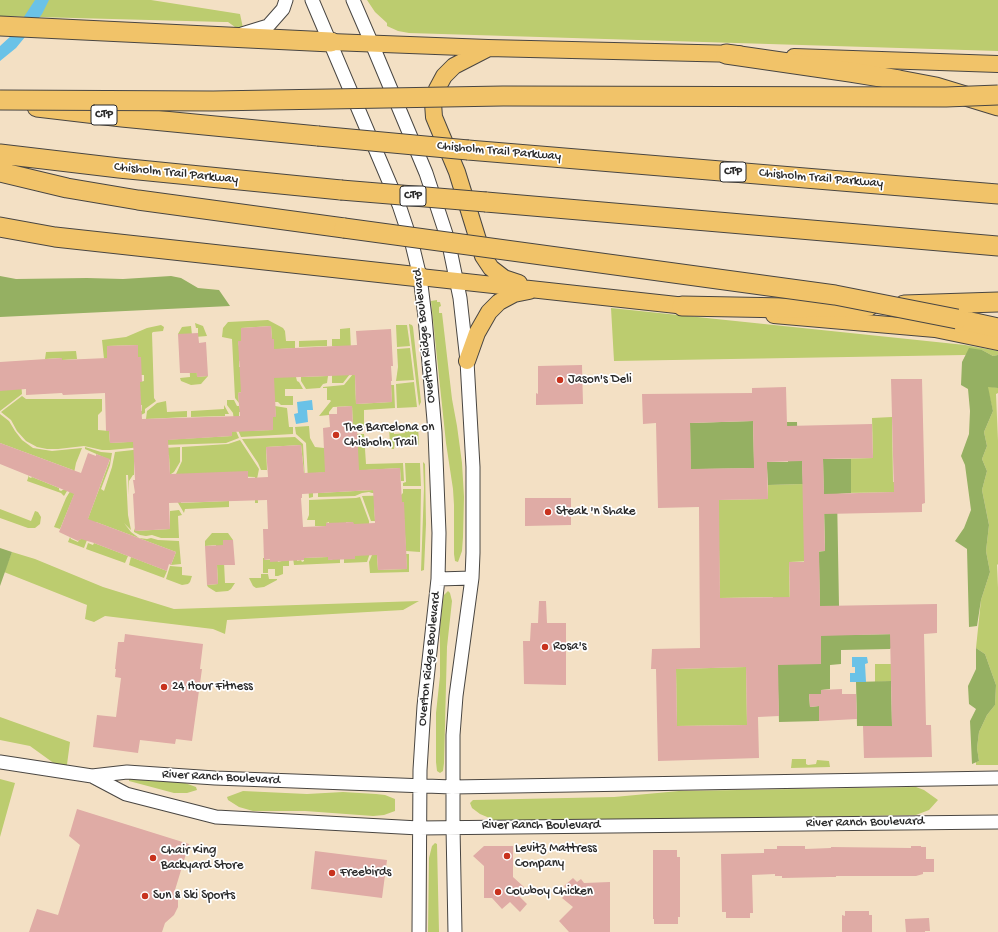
<!DOCTYPE html>
<style>
body{margin:0}
canvas{display:block;background:#f3e0c4}
</style>
<canvas width="998" height="932"></canvas>
<script>
const ctx = document.querySelector('canvas').getContext('2d');
ctx.lineJoin = 'round';
function fill(path, color) { ctx.fillStyle = color; ctx.fill(path, 'evenodd'); }
const poly = rows => new Path2D(rows.map(r => 'M' + r).join(''));
function stroke(path, color, width, dash) { ctx.strokeStyle = color; ctx.lineWidth = width; ctx.lineCap = dash ? 'butt' : 'round'; ctx.setLineDash(dash || []); ctx.stroke(path); }
function label(font, color, halo, rows, align = 'center') {
  ctx.font = font + ' "Gochi Hand",sans-serif'; ctx.lineWidth = 3.5; ctx.setLineDash([]); ctx.textBaseline = 'middle'; ctx.strokeStyle = halo; ctx.fillStyle = color; for (const [text, x, y, turn = 0] of rows) {
    ctx.save(); ctx.translate(x, y); ctx.rotate((+turn || 0) * Math.PI / 180); ctx.textAlign = isNaN(turn) ? turn : align; if (halo) ctx.strokeText(text, 0, 0); ctx.fillText(text, 0, 0); ctx.restore();
  }
}
const green = poly([
 [0,0,151,0,240,14,243,28,235,27,228,22,224,22,0,16],
 [367,0,998,0,998,51,409,33,398,31,387,26,387,23,375,12],
 [437,300,437,302,440,302,441,306,439,307,439,313,442,313,452,399,457,426,462,463,464,497,463,537,462,551,458,562,455,561,454,554,454,505,453,489,446,443,431,301],
 [611,308,965,345,998,351,998,355,993,356,982,350,965,355,614,361],
 [268,320,283,328,285,331,286,341,295,341,295,348,279,349,281,377,296,377,297,381,299,382,303,389,285,389,285,396,293,396,293,405,281,405,278,402,274,402,272,347,274,346,274,339,272,339,271,326,241,328,241,341,238,342,242,360,239,361,239,367,242,367,241,392,238,393,239,403,235,398,232,339,222,337,223,328,228,322],
 [195,323,203,326,207,336,195,337,197,377,208,376,201,384,191,385,181,381,180,378,190,377,188,334,178,334,182,327,191,326,192,335,198,335,198,328,196,328],
 [409,324,412,325,413,327,421,402,419,406],
 [161,325,164,327,163,331,153,332,152,333,154,398,156,401,145,409,145,413,141,415,138,411,142,411,142,405,138,405,140,382,144,381,144,375,140,375,141,357,138,357,138,345,107,346,107,358,104,359,102,340,126,337,147,328],
 [396,325,407,325,410,346,397,347],
 [350,328,351,351,350,374,343,383,332,383,332,375,347,346,332,346,332,339,340,339,340,329],
 [327,340,327,346,299,347,299,341],
 [410,348,414,380,396,381,398,367,397,349],
 [76,351,77,359,62,360,61,358,45,359,46,352],
 [354,352,356,404,392,402,391,385,394,385,395,408,364,410,364,426,353,426,352,406,333,407,329,412,329,415,319,416,331,401,330,400,327,400,327,388,323,388,323,387,344,385,353,374],
 [328,376,327,383,323,384,320,388,306,389,301,381,301,377],
 [21,381,22,394,0,411,0,391],
 [414,382,417,407,397,408,396,384],
 [987,386,998,388,998,393,996,394,998,441,998,564,997,565,998,588,998,765,976,765,976,762,979,761,977,748,979,732,987,715,995,705,996,685,985,654,976,648,981,600,990,572,986,551,989,525,982,490,987,471,982,459,987,446,984,432,993,411],
 [22,396,26,399,102,399,102,411,98,415,98,430,109,431,110,443,232,436,232,425,233,424,239,438,226,443,163,445,110,450,102,450,84,446,58,449,47,449,37,447,26,441,17,431,11,420,1,412],
 [227,400,234,400,237,406,239,406,241,412,239,412,239,419,243,431,273,430,273,417,276,417,275,406,287,408,289,427,293,427,293,434,241,437,234,421,233,413,227,405],
 [166,401,167,412,187,411,187,417,146,419,147,411,157,403],
 [224,405,229,414,225,414,225,416,191,417,191,411,224,409],
 [0,414,9,421,15,431,22,440,33,448,52,451,82,448,76,463,74,473,73,470,0,443],
 [892,417,893,482,924,482,924,492,837,493,836,459,873,458,872,418],
 [393,423,394,434,405,433,404,426,406,425,418,425,419,445,407,446,405,445,405,438,395,439,394,449,392,449,390,446,389,426],
 [309,426,310,438,315,447,324,448,358,444,358,436,348,437,354,434,364,434,366,464,403,463,404,481,401,481,400,468,315,473,313,488,313,497,309,498,306,443,296,434,295,427],
 [295,437,303,444,305,481,301,445,266,447,267,470,261,470,258,463,242,439],
 [240,440,259,469,257,479,258,503,255,503,255,477,180,474,181,503,229,501,229,507,185,509,184,513,177,501,176,474,182,461,182,447,228,444],
 [85,447,101,452,112,453,110,465,101,489,104,491,112,467,115,452,133,450,180,447,180,462,174,472,171,474,170,474,169,455,134,457,134,475,133,475,129,481,129,495,128,475,126,475,128,515,131,530,124,523,131,532,139,538,147,539,151,538,158,540,179,541,181,564,171,565,176,552,96,522,90,532,84,548,68,542,70,537,71,539,78,542,79,540,80,540,110,460,85,449],
 [423,462,425,464,426,524,424,570,421,571,424,488],
 [405,463,420,463,421,486,403,486,403,483,406,482],
 [29,475,29,477,31,478,32,477,59,488,59,490,61,491,70,486,64,496,61,493,27,481],
 [803,484,811,561,789,562,791,657,774,631,773,597,720,598,718,500,768,499,768,485],
 [72,488,76,490,60,529,54,527,66,498],
 [393,489,397,493,372,493,369,492,362,493,355,496,318,497,318,493],
 [403,489,421,489,420,552,406,551,403,502,374,503,375,521,371,521,362,496,401,495,403,493],
 [360,497,369,521,370,553,367,562,344,563,344,557,355,559,353,522,346,522,346,525,329,525,329,522,326,523,326,526,315,526,315,520,307,520,309,515,309,500,356,498],
 [0,509,31,521,35,511,38,512,41,517,40,524,35,528,28,528,0,518],
 [179,510,182,515,178,516,179,538,161,538,152,535,146,536,140,535,134,532,134,528,135,531,170,529,170,511],
 [212,533,228,533,233,540,223,541,225,583,235,583,231,589,228,591,216,592,208,587,207,585,218,584,216,545,205,546,205,541],
 [88,543,93,545,94,543,128,556,125,563,86,549],
 [12,552,35,559,103,587,174,609,419,601,403,610,227,620,225,634,213,629,105,616,94,622,85,619,87,605,4,572],
 [406,554,409,554,409,572,370,573,369,562,372,555,377,555,378,570,407,569],
 [340,556,340,563,294,565,293,558,297,558,297,561,301,560,302,562,304,561,304,558,328,557,328,560,331,560],
 [131,557,167,571,164,578,129,565],
 [263,558,264,558,265,560,277,559,278,562,289,559,289,566,283,566,283,574,278,576,275,576,275,569,268,569,268,573,263,573],
 [170,566,182,567,182,575,192,576,190,582,188,584,182,585,166,579],
 [261,574,268,574,269,579,277,579,277,580,264,587,256,588,253,586,249,578,261,578],
 [448,591,450,593,452,601,447,647,444,763,443,771,440,773,437,771,436,762,436,713,440,676,440,628,443,600,444,595],
 [875,664,891,664,891,681,875,682],
 [746,667,747,725,677,726,676,669],
 [0,717,70,742,66,772,30,746,0,740],
 [792,759,806,759,806,764,808,765,816,764,817,760,829,761,830,767,791,768],
 [0,779,15,783,0,837],
 [129,779,185,783,196,787,197,790,187,793,174,793,129,781],
 [916,787,924,790,938,800,929,810,916,815,499,822,480,814,472,808,470,803,473,800,614,797,679,791],
 [243,791,307,794,343,792,376,794,385,795,395,799,395,811,384,815,373,816,305,811,253,811,239,807,228,800,227,797],
 [435,843,437,844,439,932,428,932,429,858,432,846]
]);
const forest = poly([
 [0,276,16,279,87,278,123,279,171,276,181,278,198,288,219,290,230,306,0,317],
 [969,348,982,350,993,356,998,355,998,388,988,387,993,411,984,432,987,446,982,459,987,471,982,490,989,525,986,551,990,572,981,600,977,626,969,627,967,549,955,541,964,528,971,510,965,465,961,456,969,434,970,411,968,389,961,385,962,362],
 [753,421,754,462,788,462,787,422,797,422,798,460,802,460,803,484,768,485,767,468,699,469,691,501,690,423],
 [823,459,851,459,851,493,837,494,839,606,833,606,834,635,904,634,890,649,841,650,841,664,830,665,830,689,821,690,821,694,809,694,810,707,819,706,819,721,779,722,777,657,792,664,821,664,819,562,815,552,825,551],
 [0,548,12,552,0,586],
 [976,648,985,654,996,685,995,705,987,715,979,732,977,748,979,761,972,764,970,721,976,709,969,704,968,686,976,669],
 [891,681,892,726,857,726,856,682]
]);
const water = poly([
 [35,0,49,0,42,14,25,37,16,48,0,61,0,46,12,35],
 [312,400,313,410,307,410,308,422,296,424,294,414,298,413,297,402],
 [852,657,867,657,868,663,865,664,866,682,850,682,850,673,855,673,855,667,852,667]
]);
const building = poly([
 [271,326,272,339,274,339,274,349,357,345,356,331,391,329,393,366,391,366,392,381,391,381,392,402,356,404,355,375,274,378,276,417,273,417,273,430,232,432,232,436,168,440,170,474,248,471,248,478,268,477,266,447,301,445,304,473,325,472,323,428,330,427,329,414,337,414,337,407,352,406,353,428,357,427,359,470,400,468,402,502,404,502,407,569,378,570,377,555,355,556,355,559,328,560,328,557,304,558,304,560,270,562,270,559,264,560,263,529,268,529,267,500,169,503,170,529,135,531,133,494,135,493,133,480,135,480,133,442,110,443,109,431,106,431,105,393,63,395,62,393,26,395,26,389,0,391,0,362,62,358,62,360,107,358,107,346,138,345,138,357,141,357,142,382,140,382,142,419,240,416,238,393,241,392,238,341,241,341,241,328],
 [373,490,375,523,354,524,353,522,326,523,326,526,303,527,301,498,302,498,302,494],
 [198,333,199,343,206,342,208,376,197,377,197,373,180,373,178,334],
 [582,365,583,404,536,405,536,393,538,394,538,366],
 [891,379,922,379,925,503,922,504,922,512,824,514,825,551,819,551,820,606,937,604,937,633,924,634,926,725,931,725,932,757,864,758,863,726,892,726,890,634,821,636,821,664,778,665,779,716,758,717,759,758,658,761,656,669,651,669,652,649,700,648,699,507,658,508,656,423,643,424,642,394,752,393,752,388,786,387,787,426,872,424,873,458,823,459,824,494,894,492],
 [753,421,754,468,691,469,690,423],
 [802,461,804,562,789,562,790,597,720,598,719,500,768,499,767,462],
 [746,667,747,725,677,726,676,669],
 [0,443,81,473,88,453,96,456,96,454,110,459,88,519,176,552,171,565,169,564,167,571,94,543,81,539,78,541,59,532,74,494,0,464],
 [525,498,571,498,571,525,525,526],
 [223,540,233,540,235,565,217,565,218,584,207,585,205,546,223,545],
 [539,601,546,601,547,623,566,623,566,685,524,684,523,641,530,641,531,623,538,623],
 [125,634,203,644,200,669,202,669,192,741,176,739,175,744,140,740,138,753,93,747,97,715,116,717,121,678,115,677,116,669,115,669,118,642,124,642],
 [842,689,842,694,856,694,857,719,819,721,819,706,810,707,809,694,821,694,821,690],
 [77,809,189,844,175,890,178,898,178,907,174,915,165,923,162,932,29,932,37,909,58,915,80,845,69,836],
 [484,846,513,846,513,877,524,887,517,894,527,904,520,912,510,902,502,909,492,898,484,898,484,866,473,856],
 [777,846,805,846,805,849,831,848,831,847,911,848,911,846,921,846,921,847,926,847,926,859,934,859,934,872,923,872,923,874,916,876,836,876,836,877,830,877,782,878,782,876,775,876,775,874,752,875,753,913,750,913,750,918,726,918,726,912,722,912,721,854,764,853,764,849,777,849],
 [653,850,677,850,677,857,680,857,680,917,678,917,678,924,654,924,654,919,653,919],
 [315,851,387,860,382,898,311,889],
 [573,878,577,882,581,879,584,883,610,882,610,932,569,932,559,921,573,907,562,898,569,891,564,886],
 [845,911,869,911,869,915,872,915,872,932,842,932,842,915,845,916],
 [929,918,930,931,925,931,925,932,906,932,905,919]
]);
const minor = poly([
 [312,0,399,205,412,244,420,277,425,317,435,432,439,533,438,579,424,706,420,770,419,932],
 [353,0,372,44,426,173,448,240,460,298,467,361,473,467,473,553,472,578,456,696,453,735,453,827,455,932],
 [242,34,268,26,283,9,286,0],
 [438,579,472,578],
 [0,762,92,776,127,772,215,778,452,787,998,778],
 [92,776,126,794,216,817,419,828,998,822]
]);
const major = poly([
 [331,42,488,48,739,54],
 [487,49,454,66,444,76,437,89,433,103,434,117,457,172,483,256,491,268,504,278,519,283],
 [794,57,998,64],
 [420,277,695,307],
 [774,315,935,329,998,342],
 [467,361,477,333,489,312,499,302,514,294,529,291]
]);
const highway = poly([
 [0,26,331,42],
 [726,54,850,72,899,80,936,87,998,106],
 [37,107,122,117,318,136],
 [468,150,998,194],
 [0,154,119,168,341,190],
 [0,172,67,188,138,200,344,228],
 [486,202,998,246],
 [0,227,55,237,420,277],
 [904,305,998,302],
 [682,306,787,308,869,306],
 [957,319,998,328]
]);
const highwayBridge = poly([
 [0,100,213,101,503,96,946,97,998,95],
 [318,136,468,150],
 [341,190,486,202],
 [344,228,835,295,957,319]
]);
const markers = [
 [560,380,4,"#c8321e"],
 [336,435,4,"#c8321e"],
 [548,512,4,"#c8321e"],
 [545,647,4,"#c8321e"],
 [164,687,4,"#c8321e"],
 [507,856,4,"#c8321e"],
 [153,858,4,"#c8321e"],
 [332,873,4,"#c8321e"],
 [498,892,4,"#c8321e"],
 [145,896,4,"#c8321e"]
];
const shields = [
 [104,115,26],
 [733,172,26],
 [413,196,26]
];
const shieldNames = [
 ["CTP",104,115],
 ["CTP",733,172],
 ["CTP",413,196]
];
const streetNames = [
 ["Chisholm Trail Parkway",499,152,5],
 ["Chisholm Trail Parkway",176,174,6],
 ["Chisholm Trail Parkway",821,179,5],
 ["Overton Ridge Boulevard",425,336,-96],
 ["Overton Ridge Boulevard",430,659,-84],
 ["River Ranch Boulevard",221,778,3],
 ["River Ranch Boulevard",865,823,-1],
 ["River Ranch Boulevard",541,826]
];
const poiNames = [
 ["Jason's Deli",568,380],
 ["The Barcelona on",344,428],
 ["Chisholm Trail",344,443],
 ["Steak 'n Shake",556,512],
 ["Rosa's",553,647],
 ["24 Hour Fitness",172,687],
 ["Levitz Mattress",515,849],
 ["Company",515,864],
 ["Chair King",161,851],
 ["Backyard Store",161,866],
 ["Freebirds",340,873],
 ["Cowboy Chicken",506,892],
 ["Sun & Ski Sports",153,896]
];
fill(green, '#bccc6f');
fill(forest, '#95b062');
fill(water, '#6ac2e7');
fill(building, '#dfaba5');
stroke(minor, '#494642', 15);
stroke(major, '#494642', 18);
stroke(highway, '#494642', 21);
stroke(minor, '#fff', 13);
stroke(major, '#f1c369', 16);
stroke(highway, '#f1c369', 19);
stroke(highwayBridge, '#494642', 21, []);
stroke(highwayBridge, '#f1c369', 19);
for (const [x, y, r, color] of markers) { const dot = new Path2D(); dot.arc(x, y, r, 0, 2 * Math.PI); ctx.fillStyle = color; ctx.fill(dot); stroke(dot, '#fff', 1.5); }
for (const [x, y, w] of shields) { const box = new Path2D(); box.roundRect(x - w / 2, y - 10, w, 20, 3); ctx.fillStyle = '#fff'; ctx.fill(box); stroke(box, '#2b2b2b', 1); }
label('bold 12px', '#2b2b2b', null, shieldNames);
label('13px', '#2b2b2b', '#fff', streetNames);
label('13px', '#2b2b2b', '#fff', poiNames, 'left');
</script>
